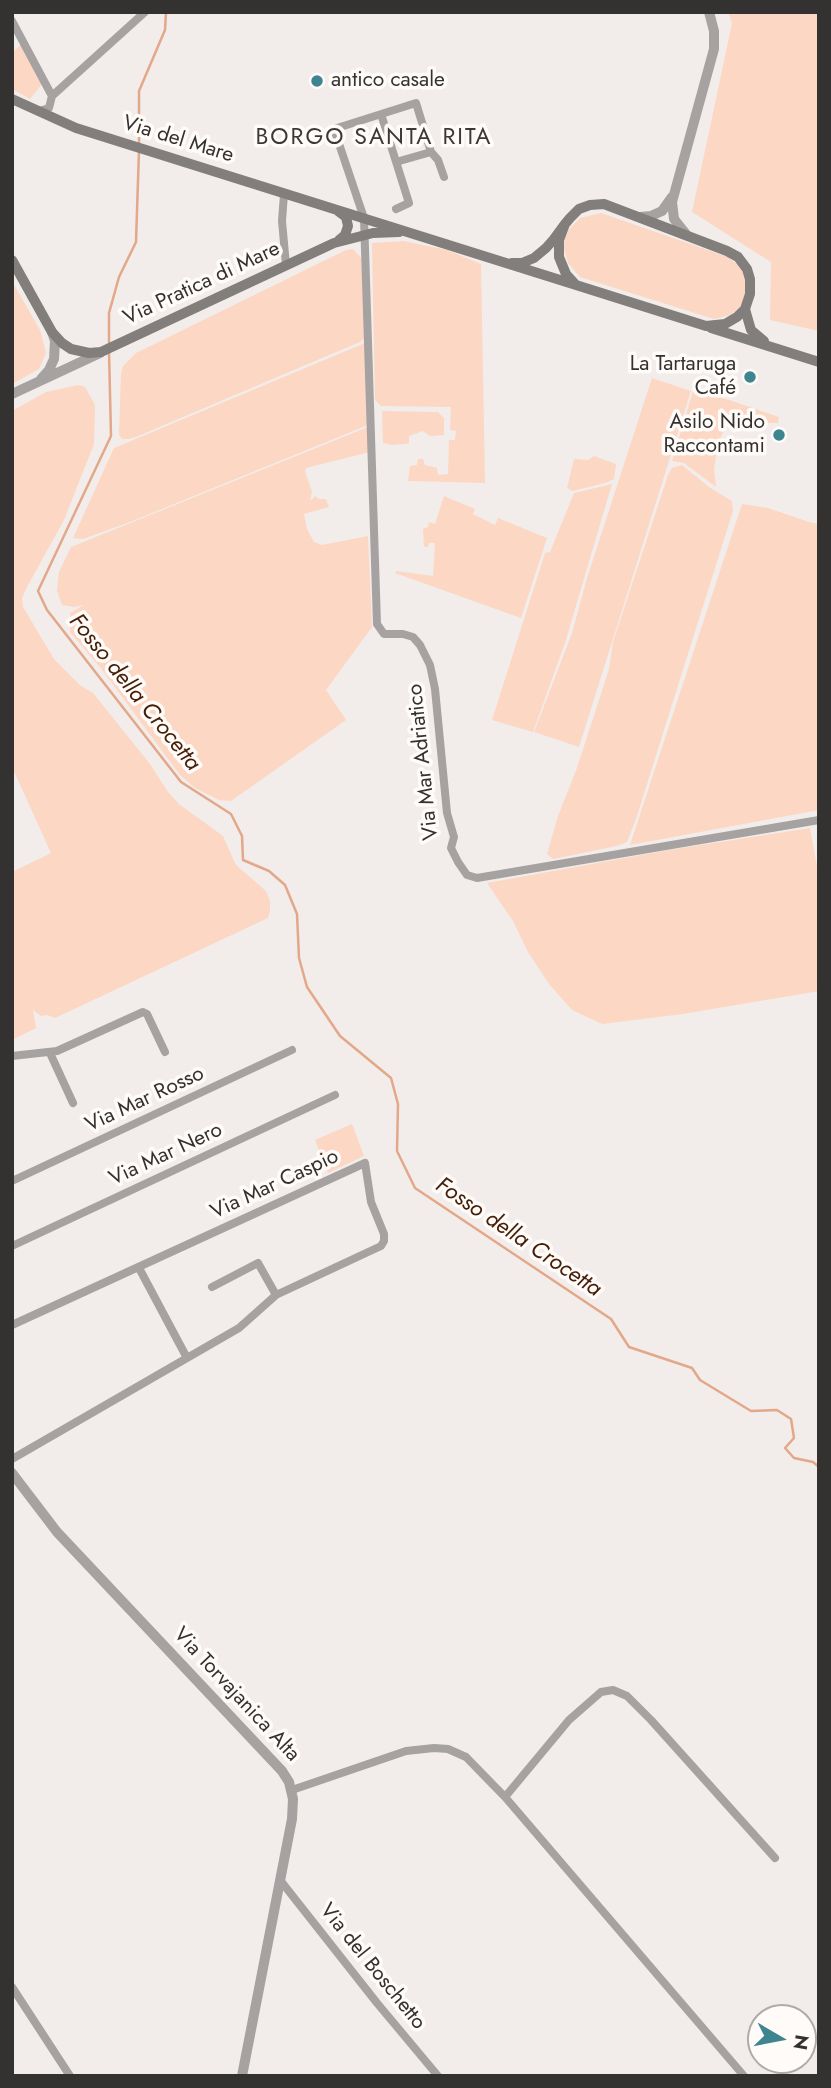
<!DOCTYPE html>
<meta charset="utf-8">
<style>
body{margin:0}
#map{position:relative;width:831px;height:2088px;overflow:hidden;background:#f2edea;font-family:Jost,sans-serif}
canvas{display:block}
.frame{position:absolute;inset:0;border:14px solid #343231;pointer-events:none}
.north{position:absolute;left:747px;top:2004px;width:70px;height:70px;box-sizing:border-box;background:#fffbf9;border:2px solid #aeaba9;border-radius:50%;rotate:100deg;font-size:19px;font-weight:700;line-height:28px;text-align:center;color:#343231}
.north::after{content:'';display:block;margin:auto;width:24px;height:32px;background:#3f8590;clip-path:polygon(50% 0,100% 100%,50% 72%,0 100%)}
</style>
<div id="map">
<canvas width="831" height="2088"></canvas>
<div class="frame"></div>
<div class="north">N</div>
</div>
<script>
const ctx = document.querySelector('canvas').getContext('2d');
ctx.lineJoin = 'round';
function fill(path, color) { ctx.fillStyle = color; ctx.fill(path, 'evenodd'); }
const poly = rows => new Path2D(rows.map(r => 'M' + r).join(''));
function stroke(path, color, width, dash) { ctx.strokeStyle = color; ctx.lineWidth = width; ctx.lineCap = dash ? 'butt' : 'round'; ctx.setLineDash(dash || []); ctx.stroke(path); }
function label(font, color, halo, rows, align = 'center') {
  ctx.font = font + ' Jost,sans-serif'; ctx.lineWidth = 7; ctx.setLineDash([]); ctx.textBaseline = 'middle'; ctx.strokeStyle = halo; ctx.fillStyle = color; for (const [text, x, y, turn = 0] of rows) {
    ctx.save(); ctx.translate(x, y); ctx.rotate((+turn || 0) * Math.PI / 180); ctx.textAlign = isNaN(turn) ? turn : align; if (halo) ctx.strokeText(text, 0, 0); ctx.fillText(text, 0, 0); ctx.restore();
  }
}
const green = poly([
 [728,12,819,12,819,331,770,320,771,262,692,212,732,23],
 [21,44,42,84,30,99,12,89,12,53],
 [601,213,728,257,743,269,748,286,744,302,731,315,714,319,580,277,568,263,564,248,565,238,569,229,580,218],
 [404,241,447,250,481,264,485,483,408,481,410,466,417,465,418,459,423,459,425,465,437,468,438,475,448,474,449,440,455,440,456,431,450,430,451,407,381,406,375,400,372,243],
 [353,249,362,259,365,338,360,342,136,437,128,439,122,439,119,435,121,374,123,366,136,353,346,250],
 [12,281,40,330,46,353,39,369,12,384],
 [365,343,368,425,130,522,83,539,73,538,114,448],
 [652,378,691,391,579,747,534,732,572,633,587,578],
 [78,385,85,387,95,405,94,444,64,520,27,587,22,598,23,607,54,659,81,686,93,693,150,764,168,792,179,804,223,836,236,865,266,891,270,901,270,911,268,918,70,1011,55,1018,47,1015,41,1016,33,1010,36,1028,12,1040,12,872,51,853,12,767,12,411,46,392],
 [694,388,779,417,778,423,747,422,725,427,718,445,714,469,716,487,684,463,672,461],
 [382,411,438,412,444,418,444,435,430,436,423,431,409,436,409,443,406,444,392,445,383,443],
 [368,427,370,452,306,468,305,471,312,492,310,501,315,496,319,499,326,499,329,507,304,514,307,529,314,542,322,545,368,536,372,627,326,690,346,720,231,801,219,800,195,788,180,775,103,671,70,632,70,613,84,605,75,607,62,605,57,591,59,572,71,547],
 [594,456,616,464,614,479,605,483,572,491,567,488,574,459,588,460],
 [682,465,709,487,732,501,733,511,636,819,627,842,617,846,553,859,547,854,558,816,577,768,609,669,613,642,668,475,672,468],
 [612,484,565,643,533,732,492,720,545,553,550,552,574,493],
 [444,496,475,509,473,514,495,525,498,518,547,538,521,618,395,573,396,571,433,576,435,543,429,543,428,547,424,547,423,529,428,527,429,522,435,524],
 [742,504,768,508,809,522,819,524,819,810,630,845],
 [810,828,819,877,819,991,683,1014,602,1024,572,1010,549,984,528,952,513,921,487,883,669,850],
 [352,1124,364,1156,328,1173,315,1140]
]);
const stream = poly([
 [139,144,139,91,165,30,166,12],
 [109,345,109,313,119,277,136,242,139,150],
 [109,351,111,436,38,591,47,610,181,782,231,814,242,836,243,860,269,871,285,885,297,914,299,958,307,987,340,1036,391,1078,398,1104,397,1151,415,1188,611,1319,629,1347,692,1368,700,1380,751,1411,777,1410,791,1419,794,1438,785,1448,794,1458,813,1462,819,1467]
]);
const minor = poly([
 [12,21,52,96,49,108,39,111],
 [52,96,145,12],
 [381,114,409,203,396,209],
 [431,152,438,160,444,177],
 [396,162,431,152,416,103,334,129,364,218,377,624,384,634,403,634,413,637,420,645,430,665,435,689,447,813,454,837,451,848,458,862,467,875,477,878,819,820],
 [284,194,282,221,286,265],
 [50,1053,73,1103],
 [12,1056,57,1051,143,1012,147,1014,165,1052],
 [12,1181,292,1050],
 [12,1246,335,1095],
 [139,1268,187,1358],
 [12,1325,365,1163,371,1202,384,1234,384,1241,381,1246,276,1295,258,1263,212,1287],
 [12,1459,239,1328,276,1295],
 [292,1790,406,1751,434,1748,448,1749,466,1757,505,1797,569,1720,601,1692,613,1690,627,1696,651,1720,775,1858],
 [505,1797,744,2076],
 [280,1880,377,2003,438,2076],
 [12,1987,70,2076]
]);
const tertiary = poly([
 [640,217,651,216,662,211,672,197],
 [686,234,674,219,672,202,714,49,714,31,709,12],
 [41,379,49,370,54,359,55,341,52,332],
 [12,394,100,353],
 [12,1473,57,1532,282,1771,289,1782,293,1799,292,1819,242,2076]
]);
const secondary = poly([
 [12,99,76,128,576,285],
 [338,211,346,217,348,226,345,235,339,240],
 [12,260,52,332,62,343,71,349,89,353,101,352,334,243,373,233,399,232],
 [512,263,522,263,534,258,546,248,554,239,565,224,570,218,579,209,590,205,604,204,727,251,738,257,747,269,750,279,750,294,745,309,737,317,725,324,706,326,576,285,566,274,559,257,559,240,565,224],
 [745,309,751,330,764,341],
 [711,328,819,362]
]);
const markers = [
 [317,81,7,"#3f8590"],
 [750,377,7,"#3f8590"],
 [779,435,7,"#3f8590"]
];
const poiNames = [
 ["antico casale",331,81,"left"],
 ["La Tartaruga",736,365],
 ["Café",736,389],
 ["Asilo Nido",765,423],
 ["Raccontami",765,447]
];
const streetNames = [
 ["Via del Mare",178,140,17],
 ["Via Pratica di Mare",202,284,-25],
 ["Via Mar Adriatico",424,762,-96],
 ["Via Mar Rosso",145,1100,-25],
 ["Via Mar Nero",166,1155,-25],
 ["Via Mar Caspio",275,1185,-25],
 ["Via Torvajanica Alta",236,1695,47],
 ["Via del Boschetto",372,1967,51]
];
const neighbourhoodNames = [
 ["BORGO SANTA RITA",374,138]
];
const waterNames = [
 ["Fosso della Crocetta",134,693,51],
 ["Fosso della Crocetta",518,1238,34]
];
fill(green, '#fcd7c4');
stroke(stream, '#e3a789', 2.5);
stroke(minor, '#a5a2a1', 8);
stroke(tertiary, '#a5a2a1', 10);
stroke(secondary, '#817e7c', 10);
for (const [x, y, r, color] of markers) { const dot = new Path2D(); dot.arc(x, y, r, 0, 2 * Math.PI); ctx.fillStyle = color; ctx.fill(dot); stroke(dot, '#fffbf9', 2.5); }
label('21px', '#343231', '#fffbf9', poiNames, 'right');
label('21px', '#343231', '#fffbf9', streetNames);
ctx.letterSpacing = '2px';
label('23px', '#3c3836', '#fffbf9', neighbourhoodNames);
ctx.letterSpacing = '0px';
label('italic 23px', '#441e07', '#fffbf9', waterNames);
</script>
